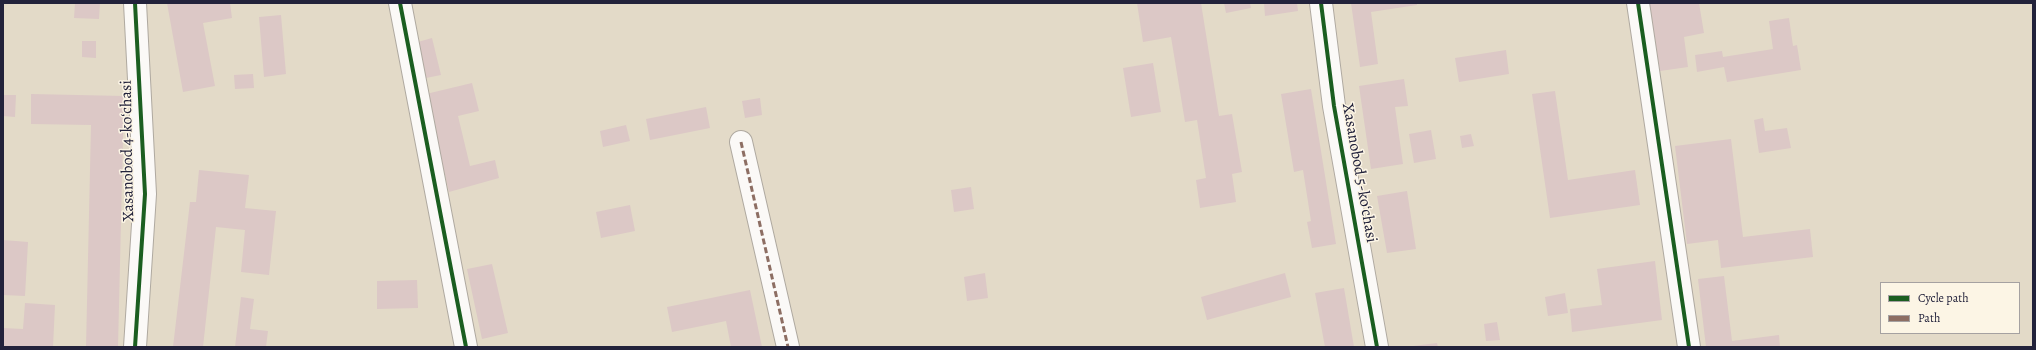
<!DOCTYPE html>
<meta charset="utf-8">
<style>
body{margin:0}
#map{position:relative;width:2036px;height:350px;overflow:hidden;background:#e3dac8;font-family:Alegreya,serif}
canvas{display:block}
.frame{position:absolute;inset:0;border:4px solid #22223b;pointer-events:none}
.legend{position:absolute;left:1880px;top:282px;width:140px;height:52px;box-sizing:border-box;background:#fcf5e5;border:1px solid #a5a1a1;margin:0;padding:5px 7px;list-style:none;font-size:12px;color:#22223b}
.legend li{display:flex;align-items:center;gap:8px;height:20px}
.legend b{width:20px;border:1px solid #a5a1a1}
</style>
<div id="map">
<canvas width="2036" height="350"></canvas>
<div class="frame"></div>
<ul class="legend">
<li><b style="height:5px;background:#1b5e20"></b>Cycle path</li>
<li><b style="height:5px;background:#8d6e63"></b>Path</li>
</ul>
</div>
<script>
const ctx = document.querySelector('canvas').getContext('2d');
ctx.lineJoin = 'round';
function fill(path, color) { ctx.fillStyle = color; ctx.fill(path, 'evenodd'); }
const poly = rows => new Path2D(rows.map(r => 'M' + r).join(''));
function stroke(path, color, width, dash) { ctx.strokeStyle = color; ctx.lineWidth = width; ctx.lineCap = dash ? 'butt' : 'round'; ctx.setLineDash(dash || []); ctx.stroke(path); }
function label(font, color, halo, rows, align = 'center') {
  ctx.font = font + ' Alegreya,serif'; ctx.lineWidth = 3; ctx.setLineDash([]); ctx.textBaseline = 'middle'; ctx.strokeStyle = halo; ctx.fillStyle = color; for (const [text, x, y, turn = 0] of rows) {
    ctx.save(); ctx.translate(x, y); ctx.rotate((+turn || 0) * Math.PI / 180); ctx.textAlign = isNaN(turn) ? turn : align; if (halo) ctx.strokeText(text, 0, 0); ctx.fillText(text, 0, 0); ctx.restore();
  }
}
const building = poly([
 [75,3,100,3,99,19,74,18],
 [167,3,230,3,232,18,203,23,215,86,183,92],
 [1137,3,1201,3,1219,116,1232,114,1242,172,1232,174,1236,202,1200,208,1196,180,1206,178,1197,120,1185,122,1171,37,1143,42],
 [1224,3,1250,3,1251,8,1226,13],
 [1264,3,1297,3,1298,11,1265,16],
 [1351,3,1417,3,1417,5,1371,12,1378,64,1360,67],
 [1649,3,1699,3,1704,33,1684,37,1688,67,1660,71],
 [281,15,286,74,264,77,259,17],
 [1789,18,1793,46,1797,45,1801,70,1727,82,1724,67,1697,72,1695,55,1722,51,1723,57,1773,49,1769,21],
 [432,38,441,75,426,78,418,42],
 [82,41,96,41,96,58,82,57],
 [1506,50,1509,74,1459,82,1455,58],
 [1153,63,1161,112,1131,117,1123,68],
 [253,74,254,88,235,89,234,75],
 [1404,79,1408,106,1395,107,1403,164,1371,169,1359,86],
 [472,83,479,111,458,116,470,166,495,160,499,178,449,192,426,94],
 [1311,89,1336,244,1312,248,1307,222,1311,221,1303,170,1294,172,1281,94],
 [1555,91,1568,180,1635,170,1640,205,1550,218,1532,94],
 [31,94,124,96,118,347,86,347,91,125,31,124],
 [3,95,16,95,15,117,3,116],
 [760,98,762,115,745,118,742,101],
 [706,107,710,128,650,140,646,119],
 [1763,118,1765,131,1787,128,1791,148,1759,153,1754,120],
 [626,125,630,141,603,147,600,131],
 [1431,130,1436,159,1414,163,1409,134],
 [1471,134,1474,146,1462,148,1460,136],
 [1731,139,1743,237,1810,229,1813,257,1721,268,1718,240,1687,244,1675,146],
 [199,170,249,175,245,208,276,211,269,275,241,272,245,230,216,227,203,347,173,347,190,202,196,202],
 [971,187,974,209,954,212,951,190],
 [1407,191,1416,249,1387,253,1377,196],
 [630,205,635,231,601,238,596,212],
 [3,240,28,242,25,296,3,295],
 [1655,261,1662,320,1572,332,1570,309,1602,305,1597,269],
 [492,264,508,333,482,339,467,269],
 [985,273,988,298,967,301,964,277],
 [1285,273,1291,297,1207,320,1201,297],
 [1724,276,1732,341,1779,335,1780,347,1706,347,1698,279],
 [417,280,418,308,377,309,377,281],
 [1344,288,1354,347,1325,347,1315,293],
 [750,290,762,347,731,347,726,321,672,332,667,307],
 [1565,293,1568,313,1548,316,1545,297],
 [241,297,254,299,250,329,268,331,266,347,235,347],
 [25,303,55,305,53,347,3,347,3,328,23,329],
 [1497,322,1500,340,1486,341,1484,324],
 [1437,343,1438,347,1414,347,1413,346]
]);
const minor = poly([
 [135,3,145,194,135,347],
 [400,3,466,347],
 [1321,3,1334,106,1377,347],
 [1638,3,1689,347],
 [741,142,788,347]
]);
const quiet = poly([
 [741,142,788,347]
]);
const cycleway = poly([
 [135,3,145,194,135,347],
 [400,3,466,347],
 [1321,3,1334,106,1377,347],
 [1638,3,1689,347]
]);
const streetNames = [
 ["Xasanobod 4-koʻchasi",128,151,-91],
 ["Xasanobod 5-koʻchasi",1359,173,80]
];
fill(building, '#dcc8c6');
stroke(minor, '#afa9a0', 24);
stroke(minor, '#fbf9f7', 22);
stroke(quiet, '#8d6e63', 3, [6, 3]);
stroke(cycleway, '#1b5e20', 4);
label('16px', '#22223b', '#fcf5e5', streetNames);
</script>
